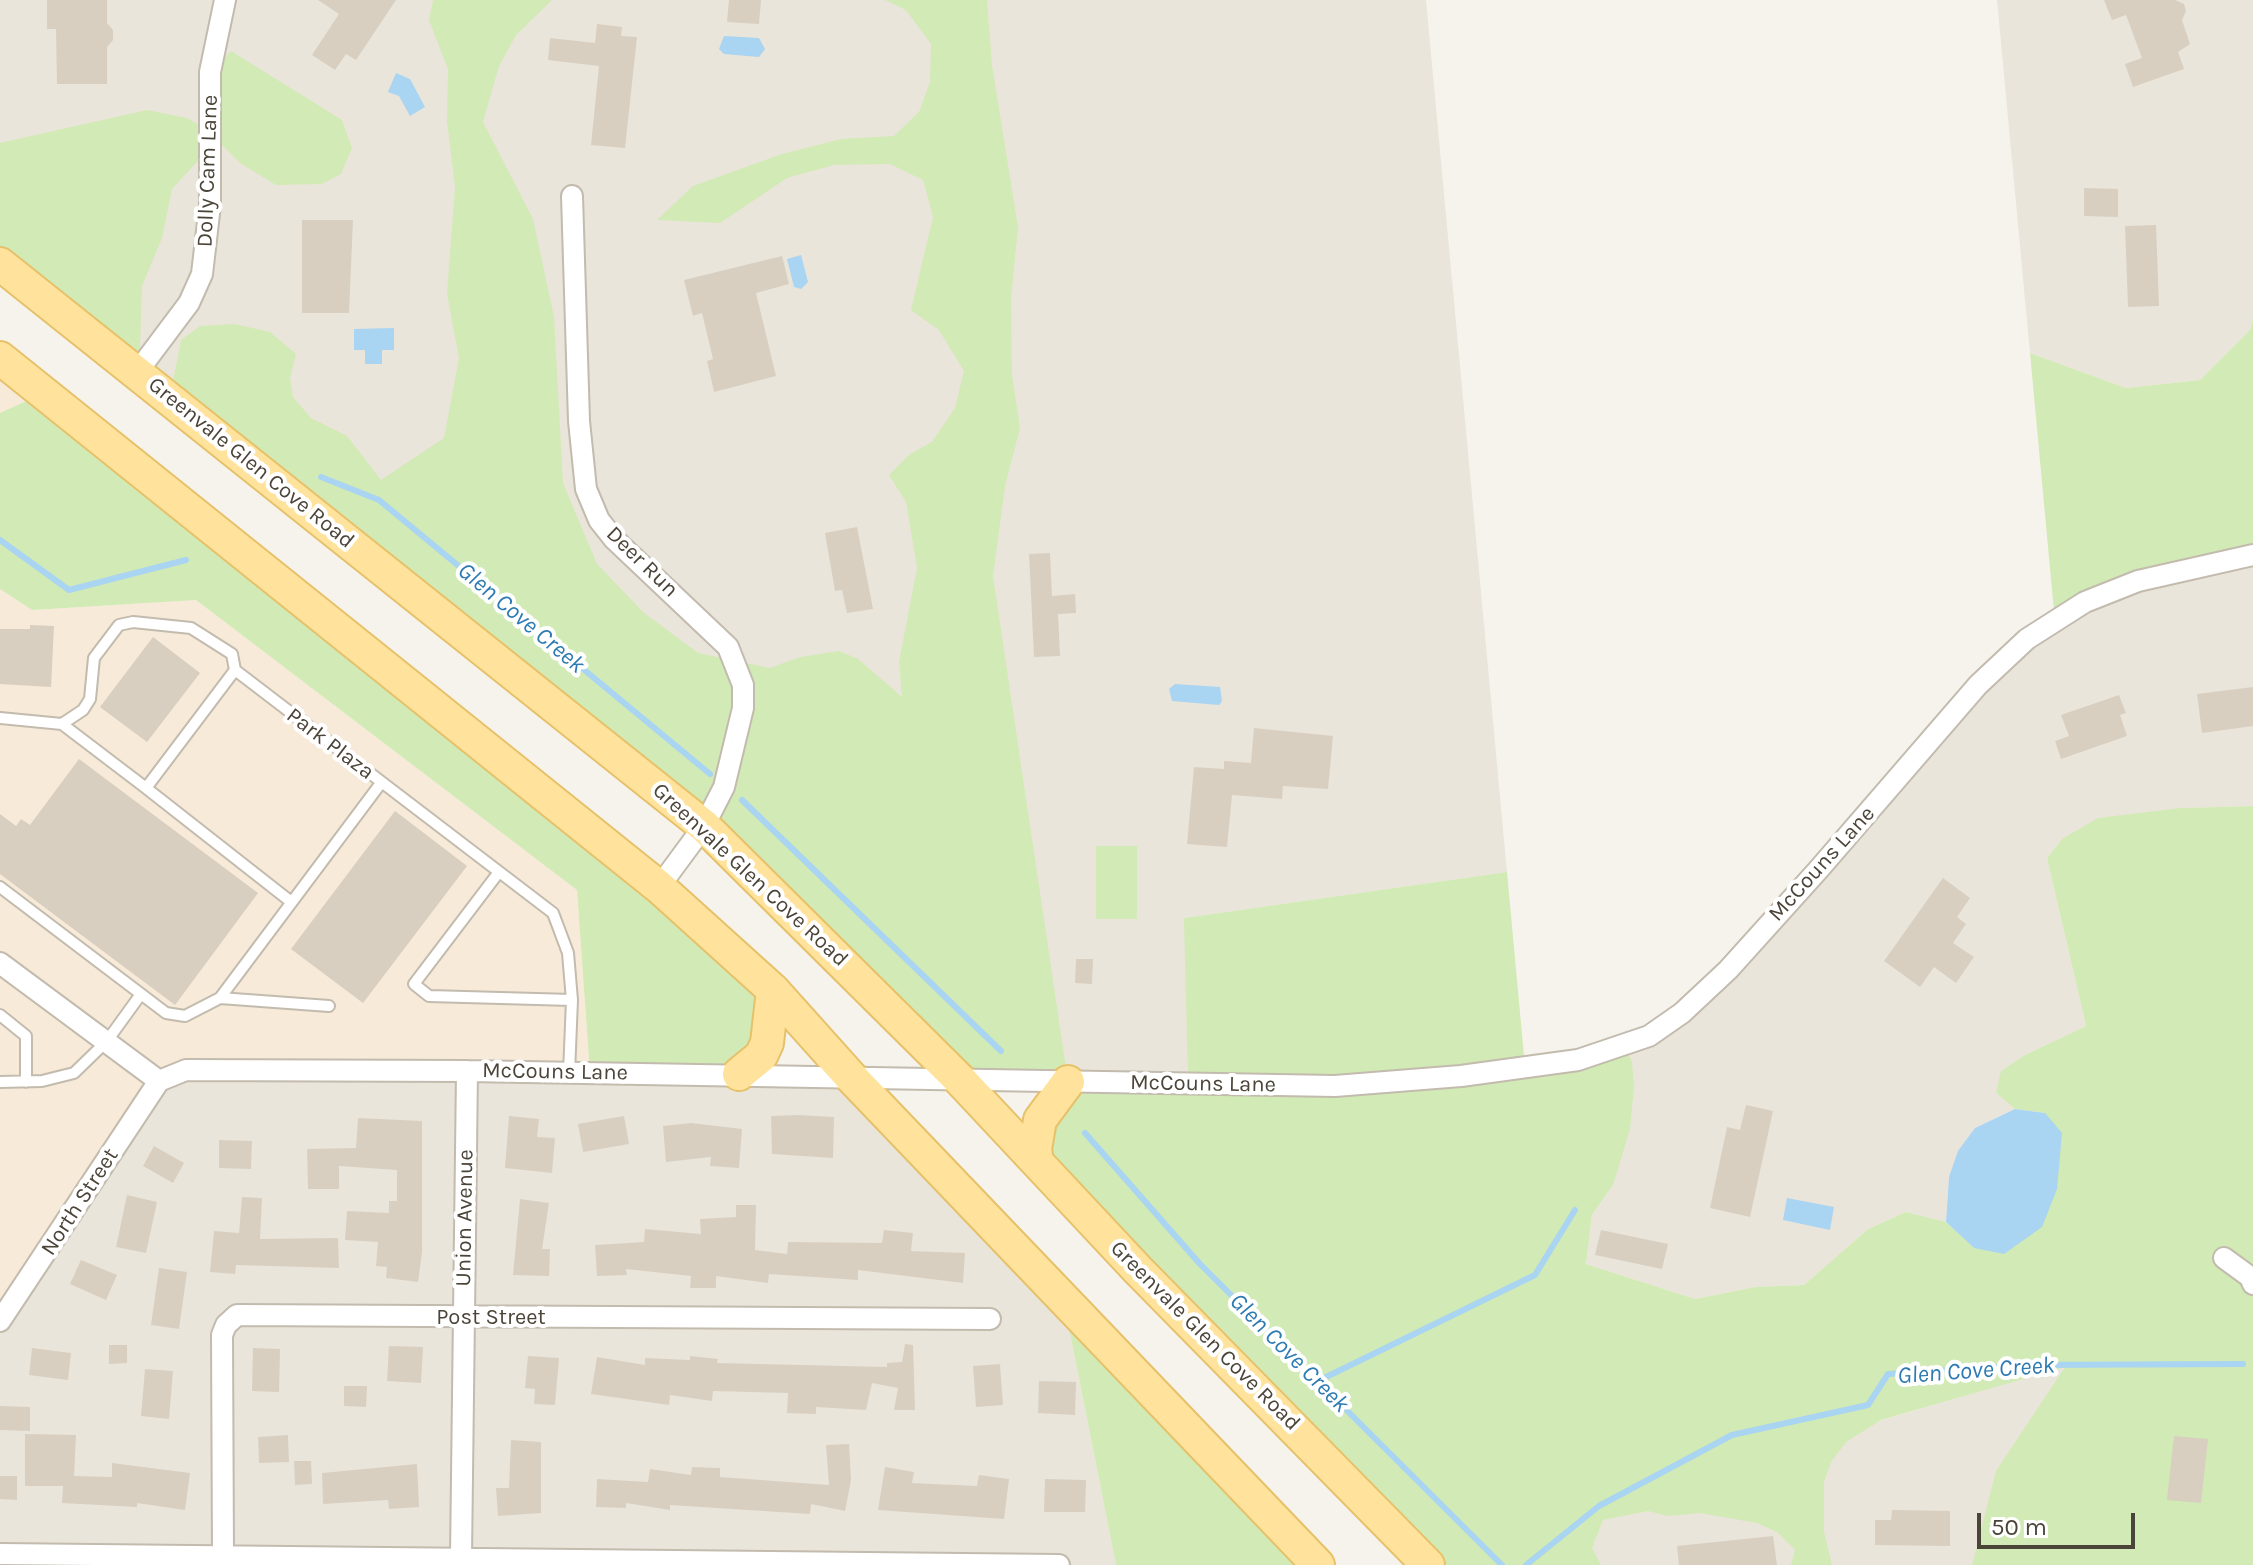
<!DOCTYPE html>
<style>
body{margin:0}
#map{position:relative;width:2253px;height:1565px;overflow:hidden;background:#f6f3ec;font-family:Karla,sans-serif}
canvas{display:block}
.scale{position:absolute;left:1977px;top:1513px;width:158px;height:36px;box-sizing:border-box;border:4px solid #4b4439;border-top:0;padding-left:10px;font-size:24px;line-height:28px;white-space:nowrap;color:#4b4439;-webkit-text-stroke:6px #fff;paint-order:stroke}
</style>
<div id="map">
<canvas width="2253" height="1565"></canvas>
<div class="scale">50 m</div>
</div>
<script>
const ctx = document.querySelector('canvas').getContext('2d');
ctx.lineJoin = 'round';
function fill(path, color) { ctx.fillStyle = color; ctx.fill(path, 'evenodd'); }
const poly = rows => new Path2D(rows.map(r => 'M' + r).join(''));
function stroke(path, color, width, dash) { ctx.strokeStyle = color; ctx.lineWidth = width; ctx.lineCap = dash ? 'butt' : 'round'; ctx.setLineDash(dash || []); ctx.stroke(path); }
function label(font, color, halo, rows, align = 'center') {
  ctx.font = font + ' Karla,sans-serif'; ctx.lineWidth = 8; ctx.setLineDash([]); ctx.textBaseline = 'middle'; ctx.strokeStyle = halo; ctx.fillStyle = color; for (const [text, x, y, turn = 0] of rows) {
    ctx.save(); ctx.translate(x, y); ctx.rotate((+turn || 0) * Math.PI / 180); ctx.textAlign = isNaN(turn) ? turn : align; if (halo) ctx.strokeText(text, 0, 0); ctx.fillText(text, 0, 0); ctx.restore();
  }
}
const residential = poly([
 [0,0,1426,0,1507,872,1185,918,1188,1084,1068,1082,782,902,0,264],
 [1997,0,2253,0,2253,319,2250,330,2200,380,2126,388,2030,353],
 [2253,555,2253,806,2181,808,2062,839,2047,858,2086,1026,2025,1055,1996,1093,2015,1109,1975,1128,1949,1177,1946,1222,1906,1212,1868,1229,1804,1285,1755,1287,1695,1299,1586,1264,1592,1215,1613,1185,1625,1047,1682,1013,1978,685,2085,602],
 [186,1070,850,1076,1063,1298,1116,1565,0,1565,0,1321,159,1081],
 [2066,1366,1997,1471,1976,1565,1601,1565,1561,1532,1821,1438]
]);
const commercial = poly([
 [0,358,44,393,0,413],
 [0,589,32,610,196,600,577,890,590,1073,186,1070,159,1081,0,1321]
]);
const green = poly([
 [433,0,552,0,516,35,499,66,483,122,533,219,554,317,563,483,597,564,643,612,698,653,770,668,800,657,839,651,858,659,902,697,899,662,917,568,906,502,889,475,910,454,932,442,955,408,964,371,939,330,911,310,933,217,923,180,890,164,834,165,787,178,720,223,657,220,693,186,782,154,841,139,894,136,919,112,930,82,931,44,906,10,885,0,987,0,992,65,1018,227,1011,299,1012,374,1020,428,1005,486,993,576,1068,1081,1188,1084,1184,918,1507,872,1525,1067,1625,1047,1632,1062,1634,1087,1630,1129,1613,1185,1592,1215,1586,1264,1695,1299,1755,1287,1804,1285,1868,1229,1906,1212,1946,1222,1974,1248,2045,1113,2015,1109,1996,1093,2001,1071,2025,1055,2086,1026,2047,858,2062,839,2098,818,2181,808,2253,806,2253,1565,1972,1565,1996,1471,2065,1367,1881,1420,1846,1442,1831,1462,1824,1482,1824,1532,1832,1565,1791,1565,1795,1550,1777,1532,1757,1523,1700,1513,1668,1516,1648,1511,1603,1520,1592,1548,1601,1565,1428,1565,1037,1162,1058,1092,961,1081,782,902,178,396,173,381,181,340,200,326,234,324,270,332,296,354,290,378,293,397,311,418,347,436,381,480,444,438,459,358,447,294,455,187,447,121,448,69,429,20],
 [231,51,342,120,352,148,341,174,322,184,276,185,240,163,217,140,172,189,162,238,142,286,140,351,118,346,0,254,0,143,147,110,187,118,205,128,219,63],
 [2253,319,2253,555,2194,567,2055,622,2030,353,2126,388,2200,380,2250,330],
 [44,393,773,990,745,1074,590,1073,577,890,196,600,32,610,0,589,0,413],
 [1096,846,1137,846,1137,919,1096,919],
 [1063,1298,1318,1565,1116,1565]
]);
const water = poly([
 [724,36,759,38,765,49,759,57,724,54,719,49],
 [396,73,410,79,425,107,410,116,399,96,388,92],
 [801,255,808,282,801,289,794,287,787,259],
 [394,328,394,350,382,350,382,364,365,364,365,350,354,350,354,329],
 [1175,684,1220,687,1222,701,1219,705,1172,701,1169,689],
 [2015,1109,2045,1113,2062,1133,2057,1189,2042,1227,2004,1254,1974,1248,1946,1222,1949,1177,1958,1151,1975,1128],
 [1787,1198,1834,1207,1830,1230,1783,1220]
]);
const stream = poly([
 [321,477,379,500,710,774],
 [0,540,69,590,186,560],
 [742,800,1001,1051],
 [1085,1133,1200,1264,1502,1565],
 [1318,1381,1535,1275,1575,1210],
 [1526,1565,1599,1506,1732,1435,1868,1405,1888,1374,2027,1365,2243,1364]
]);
const building = poly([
 [47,0,107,0,107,23,113,30,113,40,107,47,107,84,57,84,56,29,47,29],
 [318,0,396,0,356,60,346,54,335,70,312,55,339,14],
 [729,0,761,0,759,24,727,22],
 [2104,0,2175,0,2184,4,2186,11,2182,20,2190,44,2178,52,2184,69,2133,87,2125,64,2142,58,2126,15,2112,20],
 [597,24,622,27,621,36,637,37,625,148,591,145,599,66,548,60,550,38,595,43],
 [2084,188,2118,189,2118,217,2084,216],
 [302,220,353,220,349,313,302,313],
 [2156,225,2159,306,2128,307,2125,226],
 [782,256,789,284,756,293,776,376,714,392,707,361,713,359,702,313,693,316,684,280],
 [857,527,873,609,847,613,842,590,835,591,825,533],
 [1050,553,1052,596,1075,594,1076,613,1058,614,1060,656,1034,657,1029,554],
 [30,625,54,626,51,687,0,684,0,629,30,629],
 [153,637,200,673,147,742,100,707],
 [2253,687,2253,726,2202,733,2197,694],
 [2119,695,2126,713,2120,715,2127,736,2061,759,2055,741,2069,736,2061,715],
 [1254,728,1333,736,1328,789,1283,786,1282,799,1232,795,1227,847,1187,844,1194,767,1224,769,1224,761,1251,763],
 [79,759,258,893,175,1005,0,874,0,814,16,826,21,819,30,825],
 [395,811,467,866,363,1003,291,949],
 [1943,878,1970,898,1957,917,1966,924,1953,943,1974,957,1956,983,1934,967,1920,987,1884,961],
 [1076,959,1093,959,1092,984,1075,983],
 [1746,1105,1773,1111,1750,1217,1710,1208,1727,1127,1740,1130],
 [798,1115,834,1117,833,1158,772,1154,771,1116],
 [509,1116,539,1119,537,1137,555,1138,552,1173,505,1168],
 [624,1116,629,1144,583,1152,578,1124],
 [358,1118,422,1121,422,1252,418,1282,386,1278,387,1267,376,1266,378,1242,345,1240,347,1211,389,1213,389,1201,397,1201,397,1170,339,1166,339,1189,308,1189,307,1149,356,1148],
 [691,1123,742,1129,739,1168,710,1166,711,1157,666,1162,663,1126],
 [219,1140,252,1141,251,1169,219,1168],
 [154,1146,184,1163,173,1183,143,1166],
 [127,1195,157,1202,146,1253,116,1247],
 [242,1197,262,1198,260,1239,338,1238,339,1268,236,1265,235,1274,210,1272,214,1231,239,1233],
 [520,1199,549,1203,542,1249,550,1249,549,1276,513,1275],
 [736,1205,756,1205,755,1250,787,1254,788,1242,882,1243,884,1230,913,1233,911,1251,965,1253,963,1283,858,1270,858,1280,769,1274,768,1283,716,1276,716,1288,690,1288,691,1276,626,1269,627,1275,597,1276,595,1245,644,1242,645,1229,701,1234,700,1219,736,1217],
 [1601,1230,1668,1244,1662,1269,1595,1255],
 [81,1260,117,1275,106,1300,70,1284],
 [159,1268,187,1272,179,1329,151,1325],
 [905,1344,913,1345,915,1410,894,1410,898,1388,872,1383,866,1410,816,1407,816,1414,787,1413,788,1393,713,1391,712,1401,670,1395,669,1405,591,1394,597,1357,645,1365,645,1358,690,1360,690,1356,718,1359,717,1363,887,1367,887,1363,902,1362],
 [109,1345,127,1345,127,1363,109,1364],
 [389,1346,423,1347,421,1383,387,1381],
 [32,1348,71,1353,68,1380,29,1375],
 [253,1348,280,1349,279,1392,252,1391],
 [528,1356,559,1358,555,1405,534,1404,535,1389,525,1388],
 [1000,1364,1003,1405,976,1407,973,1366],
 [145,1369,173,1371,169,1419,141,1416],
 [1039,1381,1076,1382,1075,1415,1038,1413],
 [344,1386,367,1386,366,1407,344,1406],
 [0,1406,30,1407,30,1431,0,1430],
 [25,1434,76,1435,74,1476,112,1477,112,1463,190,1473,185,1510,137,1503,137,1507,62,1503,63,1486,25,1486],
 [288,1435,289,1462,259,1463,258,1437],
 [2174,1436,2208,1439,2201,1503,2167,1500],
 [511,1440,541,1442,541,1513,498,1516,496,1488,509,1488],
 [849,1444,851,1480,845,1511,811,1504,810,1514,670,1505,670,1510,626,1503,626,1508,596,1507,597,1479,648,1482,650,1469,691,1475,692,1467,720,1468,720,1477,829,1485,826,1445],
 [294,1461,311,1461,312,1484,295,1485],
 [417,1464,419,1507,389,1509,388,1500,323,1504,322,1473],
 [885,1467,914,1472,912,1483,977,1486,979,1475,1009,1479,1004,1519,878,1510],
 [0,1476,17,1476,17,1500,0,1499],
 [1045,1479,1086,1480,1085,1512,1044,1512],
 [1892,1510,1950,1511,1950,1546,1875,1545,1875,1520,1891,1520],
 [1773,1536,1777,1565,1679,1565,1677,1546]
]);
const service = poly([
 [235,670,146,788,290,901],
 [0,718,62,724,83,710,90,699,94,658,119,625,133,622,191,628,232,654,235,670,553,913,568,953,572,1000,569,1073],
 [62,724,146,788],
 [499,872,414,984,429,996,572,1000],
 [0,887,166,1013,185,1016,220,998,381,783],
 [220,998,329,1006],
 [0,1015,26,1036,26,1082],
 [0,1082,42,1081,74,1073,107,1041,141,994]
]);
const minor = poly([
 [572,196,579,421,586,489,599,520,614,539,728,647,743,685,743,708,724,787,704,826,659,887],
 [138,371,189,303,202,274,210,205,210,72,225,0],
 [0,963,159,1081],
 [159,1081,186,1070,467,1071,1335,1086,1461,1076,1578,1060,1649,1036,1682,1013,1728,970,1819,869,1978,685,2027,639,2085,602,2138,581,2253,555],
 [2224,1258,2250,1277,2253,1284],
 [0,1321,159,1081],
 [0,1554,1059,1565],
 [223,1555,222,1335,226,1325,237,1315,990,1319],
 [461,1557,467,1071]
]);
const primary = poly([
 [0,264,704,826,961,1081,1138,1270,1428,1565],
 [0,358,659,887,773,990,850,1076,1318,1565],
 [739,1074,761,1056,767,1043,773,990],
 [1037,1162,1035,1149,1040,1120,1068,1082]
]);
const streetNames = [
 ["Dolly Cam Lane",208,171,-88],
 ["Greenvale Glen Cove Road",251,463,39],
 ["Deer Run",642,562,44],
 ["Park Plaza",330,744,37],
 ["McCouns Lane",1822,864,-48],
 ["Greenvale Glen Cove Road",750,875,43],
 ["McCouns Lane",555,1072,1],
 ["McCouns Lane",1203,1084,1],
 ["North Street",80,1202,-57],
 ["Union Avenue",465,1218,-89],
 ["Post Street",491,1318],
 ["Greenvale Glen Cove Road",1205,1336,45]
];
const waterNames = [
 ["Glen Cove Creek",521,618,40],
 ["Glen Cove Creek",1289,1353,45],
 ["Glen Cove Creek",1976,1371,-4]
];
fill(residential, '#eae5da');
fill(commercial, '#f7ead8');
fill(green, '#d2eab5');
fill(water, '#a9d4f2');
stroke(stream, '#a9d4f2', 6);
fill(building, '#d8cfc1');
stroke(service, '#c2bbae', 14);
stroke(minor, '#c2bbae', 24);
stroke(primary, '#e6c16a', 36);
stroke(service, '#fff', 10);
stroke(minor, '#fff', 20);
stroke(primary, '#ffe39c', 32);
label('22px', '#4b4439', '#fff', streetNames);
label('italic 24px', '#2e7ab2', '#fff', waterNames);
</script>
